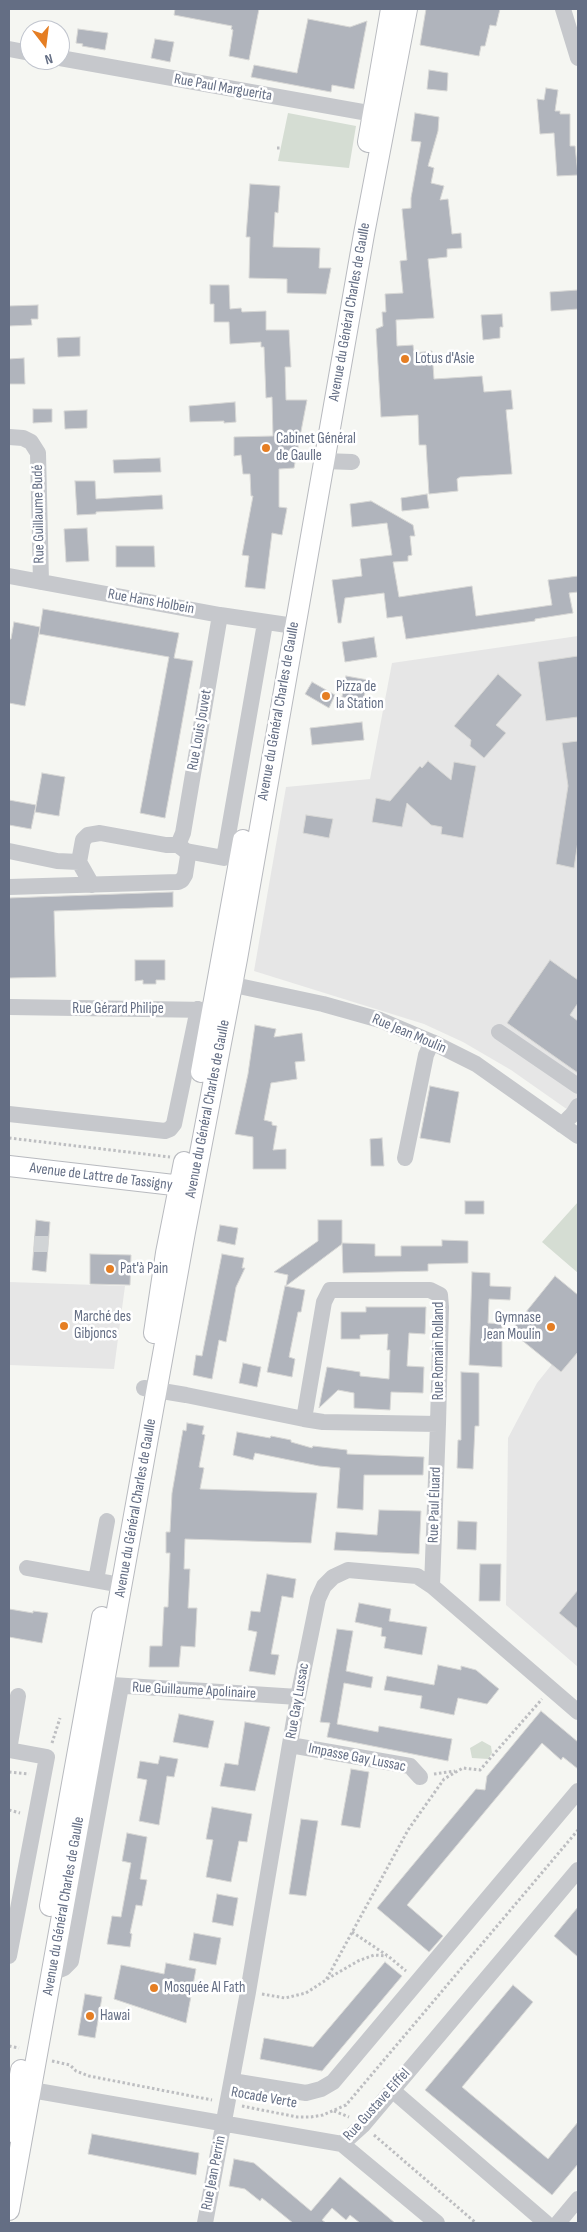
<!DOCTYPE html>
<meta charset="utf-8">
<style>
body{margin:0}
#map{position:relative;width:587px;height:2232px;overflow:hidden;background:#f5f6f2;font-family:"Sofia Sans Condensed",sans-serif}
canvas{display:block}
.frame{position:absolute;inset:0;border:10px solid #646e84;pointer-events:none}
.north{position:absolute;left:20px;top:20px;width:50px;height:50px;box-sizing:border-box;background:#fff;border:1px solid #c1c5ce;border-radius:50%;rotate:165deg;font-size:14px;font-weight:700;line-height:20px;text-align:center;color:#646e84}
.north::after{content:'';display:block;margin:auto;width:18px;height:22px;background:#e57e23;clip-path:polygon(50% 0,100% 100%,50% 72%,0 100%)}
</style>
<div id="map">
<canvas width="587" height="2232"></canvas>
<div class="frame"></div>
<div class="north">N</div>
</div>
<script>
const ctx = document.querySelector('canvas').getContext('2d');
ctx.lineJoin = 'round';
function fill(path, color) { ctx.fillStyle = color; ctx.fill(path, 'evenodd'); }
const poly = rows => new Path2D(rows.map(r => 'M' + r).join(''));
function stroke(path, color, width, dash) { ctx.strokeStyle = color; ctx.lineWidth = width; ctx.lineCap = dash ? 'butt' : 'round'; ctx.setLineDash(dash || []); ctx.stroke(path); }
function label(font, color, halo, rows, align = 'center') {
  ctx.font = font + ' "Sofia Sans Condensed",sans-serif'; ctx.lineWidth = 5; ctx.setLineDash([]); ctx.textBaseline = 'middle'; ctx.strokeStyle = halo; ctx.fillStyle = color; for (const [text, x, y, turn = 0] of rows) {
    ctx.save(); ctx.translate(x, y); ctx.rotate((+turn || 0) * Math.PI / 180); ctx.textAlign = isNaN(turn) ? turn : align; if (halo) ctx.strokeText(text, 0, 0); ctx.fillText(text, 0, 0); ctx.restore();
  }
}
const built = poly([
 [578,636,578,1117,511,1070,463,1042,424,1024,254,971,286,787,370,779,392,663],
 [9,1282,125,1286,114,1369,9,1365],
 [578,1332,578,1667,506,1605,508,1438,537,1383]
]);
const green = poly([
 [288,113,356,126,349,168,278,161],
 [578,1202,578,1273,542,1242],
 [482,1741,491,1746,492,1753,488,1759,472,1758,470,1748]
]);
const building = poly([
 [175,9,259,9,249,60,229,56,233,30,231,29,232,26,174,15,175,9],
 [426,9,500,9,496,26,490,25,485,46,481,46,479,56,420,45,426,9],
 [308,19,350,27,367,21,354,89,332,85,331,92,251,77,254,65,297,73,308,19],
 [78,29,108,33,105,50,82,46,83,44,76,43,78,29],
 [155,39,174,42,170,62,151,58,155,39],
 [429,70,448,73,447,91,427,89,429,70],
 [546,88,558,90,555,111,560,111,560,114,570,114,570,146,575,146,578,175,557,176,554,133,540,134,537,99,544,100,546,88],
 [415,113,439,117,438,131,428,166,434,168,431,183,444,186,440,200,448,199,452,234,461,233,462,248,447,249,447,257,428,259,434,318,396,320,397,346,413,345,414,353,432,351,434,379,482,376,484,392,511,390,513,409,506,410,512,474,460,477,457,479,458,491,429,494,426,445,419,445,418,415,381,417,377,347,376,329,383,326,382,312,386,312,385,294,403,293,400,261,407,260,402,209,411,208,411,198,421,142,411,141,415,113],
 [250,184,280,186,278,213,275,212,273,247,320,248,319,268,331,268,326,294,287,293,287,279,249,278,250,237,246,237,250,184],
 [210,285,229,285,230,309,241,308,242,312,266,311,266,330,289,330,291,367,285,367,286,400,307,400,294,468,279,469,279,507,287,508,282,535,272,533,265,589,245,587,249,556,242,555,253,496,251,496,250,474,243,474,241,455,234,456,234,437,273,436,272,397,266,398,264,347,261,347,261,342,230,344,229,322,214,322,214,304,210,304,210,285],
 [578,290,578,309,551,311,550,292,578,290],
 [38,305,38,319,31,319,32,325,9,326,9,306,38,305],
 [502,314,503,327,500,327,500,338,483,340,481,315,502,314],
 [80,337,80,356,58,357,57,338,80,337],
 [24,358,25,384,9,384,9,359,24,358],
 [235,402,236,422,224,423,224,421,190,422,189,406,235,402],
 [33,409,52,409,52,422,33,423,33,409],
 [87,410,87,428,65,429,64,411,87,410],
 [160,458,161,472,114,473,113,460,160,458],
 [75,481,95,481,96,499,162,495,163,509,96,512,96,514,77,515,75,481],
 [427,494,429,508,402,511,401,498,427,494],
 [371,501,413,525,415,536,410,536,412,555,408,556,408,561,393,562,399,597,472,586,476,616,552,605,548,580,578,576,578,592,569,593,573,613,535,619,535,621,406,639,402,616,387,618,384,593,345,598,341,623,338,623,332,580,362,576,360,559,392,555,387,523,352,527,350,504,371,501],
 [87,528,89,561,66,562,64,529,87,528],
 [116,546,154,546,155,567,116,567,116,546],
 [43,609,179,633,174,658,193,661,165,818,140,813,169,657,39,634,43,609],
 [14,622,40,627,25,706,9,703,9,639,11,639,14,622],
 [374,637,377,657,345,662,342,642,374,637],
 [578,656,578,717,546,721,538,662,578,656],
 [498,674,522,695,496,725,506,733,484,758,470,746,471,740,454,726,498,674],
 [346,676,368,680,363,701,342,697,346,676],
 [312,682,335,695,329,708,305,694,312,682],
 [362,722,364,740,312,745,310,728,362,722],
 [578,741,578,841,574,868,556,864,568,786,562,743,578,741],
 [428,761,451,780,454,762,476,766,463,838,441,834,442,827,431,825,407,803,402,827,372,822,376,798,390,801,420,766,422,768,428,761],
 [42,773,65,777,59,816,35,812,42,773],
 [9,800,36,805,31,829,9,825,9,800],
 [306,815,333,819,329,838,303,833,306,815],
 [173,892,173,907,54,911,56,977,9,978,9,898,173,892],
 [135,960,165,960,165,980,156,980,156,984,143,984,143,980,135,981,135,960],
 [550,960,578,980,578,1003,570,1015,578,1021,578,1073,507,1023,550,960],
 [255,1025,276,1029,274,1037,302,1033,305,1061,295,1062,297,1079,271,1083,264,1120,272,1122,272,1125,277,1126,273,1150,286,1149,286,1169,253,1169,253,1137,235,1134,248,1074,255,1025],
 [430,1086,459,1092,450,1143,420,1138,430,1086],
 [382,1138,384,1166,371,1166,370,1139,382,1138],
 [465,1201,484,1201,484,1214,465,1214,465,1201],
 [36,1220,50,1222,46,1272,32,1270,36,1220],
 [318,1220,342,1220,342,1244,286,1286,288,1275,274,1272,318,1241,318,1220],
 [220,1225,238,1228,235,1245,217,1241,220,1225],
 [442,1240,468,1241,468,1263,428,1264,428,1271,343,1273,342,1243,375,1244,375,1256,401,1256,401,1246,442,1246,442,1240],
 [90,1254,131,1255,130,1285,90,1284,90,1254],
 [222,1254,244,1258,242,1268,245,1268,236,1287,226,1342,219,1340,212,1379,193,1375,196,1355,202,1356,222,1254],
 [472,1272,490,1273,490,1286,511,1287,510,1300,489,1299,488,1323,502,1324,502,1367,469,1365,472,1272],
 [555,1276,578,1295,578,1352,561,1372,513,1333,513,1328,555,1276],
 [285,1286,305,1290,301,1312,298,1312,289,1357,295,1359,292,1377,267,1372,285,1286],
 [366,1307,426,1307,425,1334,409,1333,407,1366,424,1367,423,1393,391,1392,390,1410,354,1408,354,1393,338,1390,319,1408,327,1367,360,1372,360,1376,389,1379,390,1350,387,1350,388,1334,360,1335,360,1339,341,1339,341,1312,366,1312,366,1307],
 [243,1363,261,1367,257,1387,239,1383,243,1363],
 [461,1372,479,1373,479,1426,475,1426,473,1469,457,1468,458,1440,461,1440,461,1372],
 [187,1423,204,1426,202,1434,205,1435,199,1467,204,1468,200,1489,317,1493,311,1543,185,1539,184,1569,190,1569,188,1608,197,1608,195,1647,181,1646,179,1667,149,1667,150,1646,162,1646,164,1607,168,1607,170,1553,166,1553,166,1532,170,1532,172,1493,183,1430,186,1431,187,1423],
 [237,1432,270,1438,271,1436,291,1440,291,1442,312,1448,313,1446,347,1450,347,1454,424,1457,423,1475,364,1475,363,1510,337,1508,340,1468,319,1466,255,1453,253,1460,233,1455,237,1432],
 [379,1510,421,1511,419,1554,334,1550,336,1532,377,1535,379,1510],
 [458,1521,477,1522,476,1550,457,1549,458,1521],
 [480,1564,501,1564,500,1601,479,1601,480,1564],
 [267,1574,296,1579,293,1598,282,1596,271,1654,279,1655,275,1675,249,1671,257,1632,248,1630,251,1611,260,1612,267,1574],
 [578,1590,578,1629,559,1613,578,1590],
 [359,1603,391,1609,389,1621,427,1627,422,1655,384,1648,386,1637,381,1636,382,1628,355,1622,359,1603],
 [9,1609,33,1613,33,1611,48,1613,42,1643,9,1637,9,1609],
 [337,1629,353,1631,346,1671,373,1677,371,1688,344,1683,337,1724,378,1732,379,1726,452,1739,448,1761,327,1737,330,1723,320,1722,337,1629],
 [438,1665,461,1670,461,1666,476,1670,499,1689,487,1704,458,1698,454,1715,420,1708,422,1696,384,1690,387,1676,434,1685,438,1665],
 [541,1711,578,1742,578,1769,563,1757,561,1760,542,1743,407,1905,443,1936,429,1952,377,1908,476,1789,485,1790,487,1776,541,1711],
 [179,1714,214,1721,208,1748,173,1742,179,1714],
 [245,1722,270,1727,255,1791,220,1786,225,1763,238,1765,245,1722],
 [160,1756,178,1759,174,1777,167,1776,159,1825,139,1821,147,1780,137,1778,140,1761,158,1764,160,1756],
 [351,1769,369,1772,360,1828,341,1825,351,1769],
 [212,1807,252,1814,247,1842,239,1841,231,1882,206,1877,213,1840,206,1839,212,1807],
 [301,1819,318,1821,306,1896,289,1894,301,1819],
 [127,1833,147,1837,140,1879,147,1880,142,1906,136,1905,130,1933,132,1934,130,1947,107,1944,112,1916,121,1917,131,1863,122,1861,127,1833],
 [217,1894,238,1898,233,1926,212,1922,217,1894],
 [578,1907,578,1957,554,1936,578,1907],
 [194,1933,221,1938,216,1965,189,1960,194,1933],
 [385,1962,402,1976,322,2071,260,2059,264,2038,313,2047,385,1962],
 [166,1963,196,1969,186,2023,114,1999,121,1965,164,1974,166,1963],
 [513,1985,533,2002,462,2087,548,2159,578,2122,578,2164,552,2195,425,2090,513,1985],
 [85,1994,102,1997,95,2038,78,2035,85,1994],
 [92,2134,199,2153,196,2175,88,2154,92,2134],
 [234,2159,254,2163,311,2211,340,2177,395,2223,360,2223,350,2215,346,2220,332,2208,322,2220,326,2223,293,2223,262,2198,260,2201,245,2189,229,2186,234,2159]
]);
const minorTunnel = poly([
 [34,1244,48,1244]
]);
const path = poly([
 [277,148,281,148],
 [9,1138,170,1157],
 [52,1743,60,1718],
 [9,1772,29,1774],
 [434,1774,455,1771],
 [9,1810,20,1813],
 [352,1932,388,1956,406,1971],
 [327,1979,358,1961,374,1955,387,1956],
 [262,1994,285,1998,306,1993,326,1980,408,1830,444,1779,463,1768,480,1770,542,1699],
 [9,2046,19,2048],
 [52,2061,70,2065,76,2071,89,2076,212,2100],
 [242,2106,297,2117,311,2117,323,2115,346,2105,578,1830],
 [334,2111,349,2117],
 [374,2135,476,2223]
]);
const minor = poly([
 [563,9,578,58],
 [9,49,30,53],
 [60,58,385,116],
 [9,437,23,438,31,442,38,453,41,582],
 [324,461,352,462],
 [9,576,220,615,294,626],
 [9,851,57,861,79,862],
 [186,851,224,858,265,623],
 [92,885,79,862,83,840,88,835,100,833,166,845,178,845,183,833,220,615],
 [9,887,178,882,182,880,185,875,188,856,186,851,178,845],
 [220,982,323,1004,380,1020,432,1042,476,1064,578,1136],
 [9,1007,209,1010],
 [499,1032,578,1086],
 [9,1114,165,1131,170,1129,174,1124,198,1009],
 [562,1125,573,1114,578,1106],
 [405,1158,426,1055,432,1042],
 [144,1388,186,1395,304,1419,323,1422,438,1424,441,1307,440,1295,430,1290,330,1290,324,1302,304,1419],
 [27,1568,110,1583],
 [96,1580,107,1521],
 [432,1586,438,1424],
 [112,1685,298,1697],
 [290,1745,410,1766,420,1777],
 [9,1750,47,1757,9,1956],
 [9,1750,18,1696],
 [52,1973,64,1968,71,1961,121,1686],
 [232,2081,306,2093,321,2089,333,2082,578,1791],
 [20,2088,342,2144,437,2223],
 [392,2090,546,2223],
 [342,2144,363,2125,578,1870],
 [205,2223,248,1992,298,1697,318,1599,324,1586,333,1577,348,1570,417,1576,432,1586,578,1712],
 [558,2223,578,2199]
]);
const major = poly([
 [368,142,391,9],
 [201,1072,243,840],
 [9,1166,191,1187],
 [154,1333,166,1253,184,1162],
 [50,1906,102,1617],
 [9,2132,21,2070],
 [9,2210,185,1232,237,959,364,234,407,9]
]);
const markers = [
 [405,359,5,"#e57e23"],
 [266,448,5,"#e57e23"],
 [326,696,5,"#e57e23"],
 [110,1269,5,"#e57e23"],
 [64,1326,5,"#e57e23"],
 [551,1327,5,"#e57e23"],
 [154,1988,5,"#e57e23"],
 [90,2016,5,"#e57e23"]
];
const streetNames = [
 ["Rue Paul Marguerita",223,88,10],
 ["Avenue du Général Charles de Gaulle",350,312,-80],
 ["Rue Guillaume Budé",39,514,-91],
 ["Rue Hans Holbein",151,602,10],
 ["Avenue du Général Charles de Gaulle",279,711,-80],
 ["Rue Louis Jouvet",200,730,-80],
 ["Rue Gérard Philipe",118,1009],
 ["Rue Jean Moulin",409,1034,23],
 ["Avenue du Général Charles de Gaulle",208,1109,-79],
 ["Avenue de Lattre de Tassigny",101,1177,7],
 ["Rue Romain Rolland",439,1351,-90],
 ["Rue Paul Éluard",435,1505,-88],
 ["Avenue du Général Charles de Gaulle",136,1508,-80],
 ["Rue Guillaume Apolinaire",194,1691,3],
 ["Rue Gay Lussac",298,1701,-80],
 ["Impasse Gay Lussac",357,1758,11],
 ["Avenue du Général Charles de Gaulle",64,1906,-80],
 ["Rocade Verte",264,2098,10],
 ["Rue Gustave Eiffel",377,2105,-48],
 ["Rue Jean Perrin",214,2173,-79]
];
const poiNames = [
 ["Lotus d'Asie",415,359],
 ["Cabinet Général",276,439],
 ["de Gaulle",276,456],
 ["Pizza de",336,687],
 ["la Station",336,704],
 ["Pat'à Pain",120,1269],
 ["Marché des",74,1317],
 ["Gibjoncs",74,1334],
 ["Gymnase",541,1318,"right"],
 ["Jean Moulin",541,1335,"right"],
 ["Mosquée Al Fath",164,1988],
 ["Hawai",100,2016]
];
fill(built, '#e6e6e6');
fill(green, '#d5ddd3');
fill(building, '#b0b4bc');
stroke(building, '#d7d7d5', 1);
stroke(minorTunnel, '#d1d4d6', 16, [16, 8]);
stroke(major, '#b8babf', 22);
stroke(path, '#bdbec1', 3, [2.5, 2.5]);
stroke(minor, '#c6c8cc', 16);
stroke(major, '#fff', 20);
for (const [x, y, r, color] of markers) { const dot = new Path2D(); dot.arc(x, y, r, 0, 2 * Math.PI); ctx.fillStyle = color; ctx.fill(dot); stroke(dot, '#fff', 2); }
label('15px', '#646e84', '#fff', streetNames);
label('15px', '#646e84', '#fff', poiNames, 'left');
</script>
